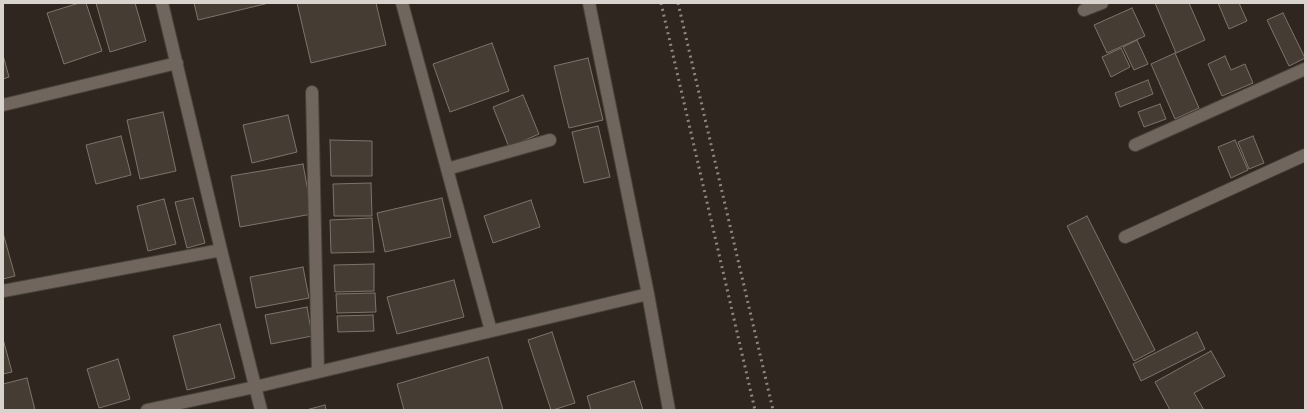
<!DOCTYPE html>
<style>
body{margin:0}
#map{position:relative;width:1308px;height:413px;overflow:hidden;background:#2f271f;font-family:"Titillium Web",sans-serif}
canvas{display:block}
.frame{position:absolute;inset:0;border:4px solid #d9d3ce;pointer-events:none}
</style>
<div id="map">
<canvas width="1308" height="413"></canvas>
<div class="frame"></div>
</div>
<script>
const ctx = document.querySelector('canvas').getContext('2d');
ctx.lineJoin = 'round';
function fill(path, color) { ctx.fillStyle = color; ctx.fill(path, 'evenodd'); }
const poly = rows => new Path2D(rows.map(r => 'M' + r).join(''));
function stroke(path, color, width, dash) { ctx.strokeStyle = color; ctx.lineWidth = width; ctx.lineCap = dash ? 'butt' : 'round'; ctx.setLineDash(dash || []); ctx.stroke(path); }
const building = poly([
 [79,3,86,3,102,51,64,64,47,13,79,3],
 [96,3,135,3,146,41,110,52,96,3],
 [194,3,269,3,198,20,194,3],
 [297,3,376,3,386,45,311,63,297,3],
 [1155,3,1189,3,1205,40,1176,53,1155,3],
 [1218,3,1239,3,1247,21,1229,29,1218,3],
 [1132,8,1145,36,1107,53,1094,25,1132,8],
 [1283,13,1305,58,1289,66,1267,20,1283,13],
 [1137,40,1148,64,1134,70,1123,47,1137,40],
 [492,43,509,91,450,112,433,64,492,43],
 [1121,48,1130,67,1111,77,1102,57,1121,48],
 [1175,53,1199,108,1175,119,1151,64,1175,53],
 [3,55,9,77,3,79,3,55],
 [1225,56,1231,70,1245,64,1253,83,1222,96,1208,64,1225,56],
 [588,58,603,120,569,128,554,66,588,58],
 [1148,80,1153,94,1120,107,1115,93,1148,80],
 [523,95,539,134,509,147,493,107,523,95],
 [1160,104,1166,119,1144,127,1138,112,1160,104],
 [163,112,176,171,140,179,127,120,163,112],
 [288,115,297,152,252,163,243,125,288,115],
 [598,126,610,177,584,183,572,132,598,126],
 [121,136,131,175,96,184,86,145,121,136],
 [1253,136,1264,163,1249,169,1238,142,1253,136],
 [330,140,372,141,372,176,331,176,330,140],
 [1235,140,1248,170,1231,178,1218,147,1235,140],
 [303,164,312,214,240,227,231,176,303,164],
 [371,183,372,216,334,216,333,184,371,183],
 [193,198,205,243,187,248,175,202,193,198],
 [442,198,451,237,385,252,377,213,442,198],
 [164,199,176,244,148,251,137,206,164,199],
 [531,200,540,227,493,243,484,216,531,200],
 [1087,216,1155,350,1134,361,1067,226,1087,216],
 [372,218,374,252,331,253,330,220,372,218],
 [3,233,15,276,3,279,3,233],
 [374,264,374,291,335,292,334,265,374,264],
 [303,267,309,298,256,308,250,277,303,267],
 [454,280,464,317,397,334,387,297,454,280],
 [375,293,376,312,337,313,336,294,375,293],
 [307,307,312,336,271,344,265,315,307,307],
 [373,315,374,331,338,332,337,316,373,315],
 [220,324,235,378,187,390,173,336,220,324],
 [552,332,575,403,553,410,551,410,528,340,552,332],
 [1197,332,1205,349,1141,381,1133,364,1197,332],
 [3,339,12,372,3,374,3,339],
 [1211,351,1225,376,1194,393,1204,410,1170,410,1155,382,1211,351],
 [488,357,503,410,404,410,397,384,488,357],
 [118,359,130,399,99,408,87,369,118,359],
 [27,378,35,410,3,410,3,384,27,378],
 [634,381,643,410,591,410,587,396,634,381],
 [325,405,326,410,306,410,325,405]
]);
const street = poly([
 [162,3,221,250,261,410],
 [402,3,491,331],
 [589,3,648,294,669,410],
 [1084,10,1102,3],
 [312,92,318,372],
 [3,105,177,63],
 [1135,145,1305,69],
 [447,169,550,140],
 [1125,237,1305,155],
 [3,291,221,250],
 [147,410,255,387,648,294]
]);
const rail = poly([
 [661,3,755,410],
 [678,3,773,410]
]);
fill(building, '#453d34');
stroke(building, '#7d746a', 1);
stroke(street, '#49433b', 14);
stroke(street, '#70665d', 12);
stroke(rail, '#8d8680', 3, [2, 4]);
</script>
